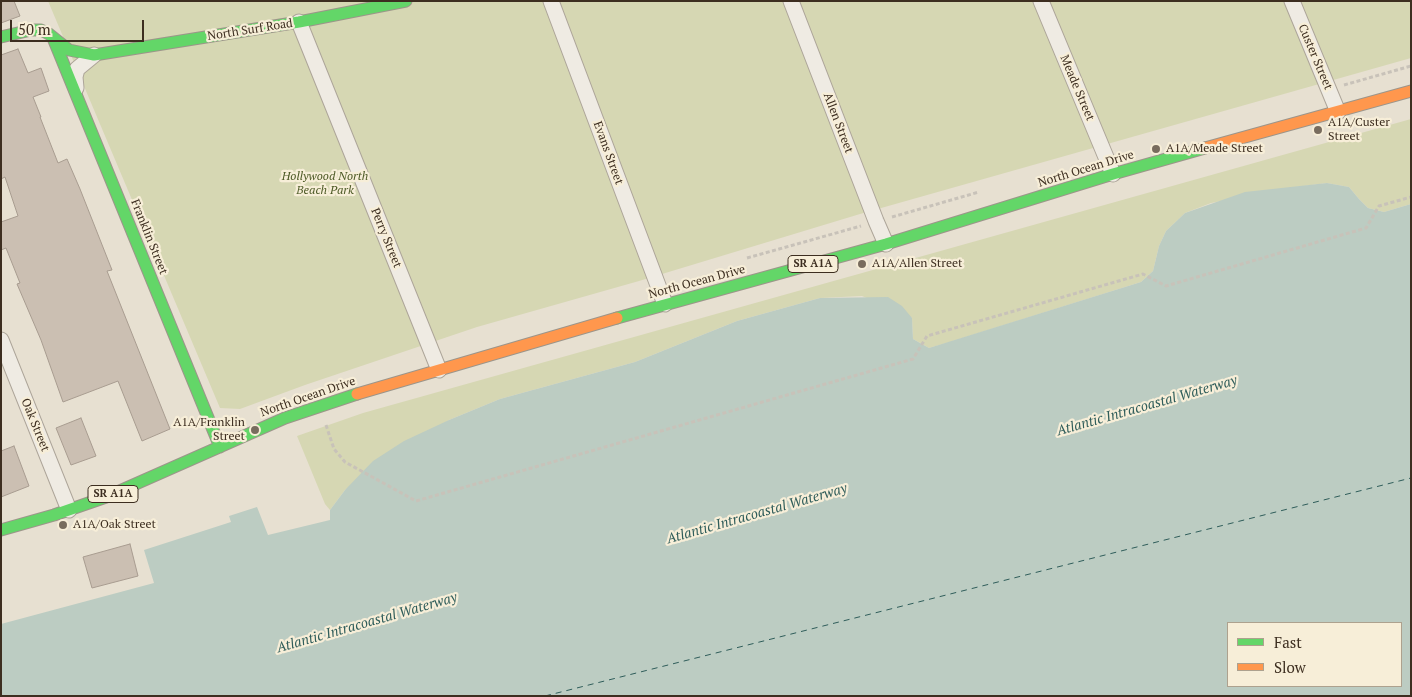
<!DOCTYPE html>
<style>
body{margin:0}
#map{position:relative;width:1412px;height:697px;overflow:hidden;background:#e7e0d1;font-family:"PT Serif",serif}
canvas{display:block}
.frame{position:absolute;inset:0;border:2px solid #3d2e20;pointer-events:none}
.legend{position:absolute;left:1227px;top:622px;width:175px;height:65px;box-sizing:border-box;background:#f7eed8;border:1px solid #ada18e;margin:0;padding:6px 9px;list-style:none;font-size:15px;color:#3d2e20}
.legend li{display:flex;align-items:center;gap:10px;height:25px}
.legend b{width:25px;border:1px solid #ada18e}
.scale{position:absolute;left:10px;top:20px;width:134px;height:22px;box-sizing:border-box;border:2px solid #3d2e20;border-top:0;padding-left:6px;font-size:15px;line-height:18px;white-space:nowrap;color:#3d2e20;-webkit-text-stroke:4px #f7eed8;paint-order:stroke}
</style>
<div id="map">
<canvas width="1412" height="697"></canvas>
<div class="frame"></div>
<ul class="legend">
<li><b style="height:6px;background:#63d668"></b>Fast</li>
<li><b style="height:6px;background:#ff974d"></b>Slow</li>
</ul>
<div class="scale">50 m</div>
</div>
<script>
const ctx = document.querySelector('canvas').getContext('2d');
ctx.lineJoin = 'round';
function fill(path, color) { ctx.fillStyle = color; ctx.fill(path, 'evenodd'); }
const poly = rows => new Path2D(rows.map(r => 'M' + r).join(''));
function stroke(path, color, width, dash) { ctx.strokeStyle = color; ctx.lineWidth = width; ctx.lineCap = dash ? 'butt' : 'round'; ctx.setLineDash(dash || []); ctx.stroke(path); }
function label(font, color, halo, rows, align = 'center') {
  ctx.font = font + ' "PT Serif",serif'; ctx.lineWidth = 4.5; ctx.setLineDash([]); ctx.textBaseline = 'middle'; ctx.strokeStyle = halo; ctx.fillStyle = color; for (const [text, x, y, turn = 0] of rows) {
    ctx.save(); ctx.translate(x, y); ctx.rotate((+turn || 0) * Math.PI / 180); ctx.textAlign = isNaN(turn) ? turn : align; if (halo) ctx.strokeText(text, 0, 0); ctx.fillText(text, 0, 0); ctx.restore();
  }
}
const green = poly([
 [48,1,1411,1,1411,58,860,214,639,281,477,327,305,385,240,409,220,408],
 [1411,119,1411,204,1384,212,1368,208,1359,199,1349,187,1327,183,1289,188,1211,203,1185,213,1166,231,1159,246,1153,271,1141,282,950,342,929,348,913,339,912,318,862,296,820,298,737,321,635,362,500,399,449,420,345,490,330,510,325,504,297,436,363,413]
]);
const water = poly([
 [1327,183,1349,187,1359,199,1368,208,1384,212,1411,204,1411,696,1,696,1,624,154,583,144,550,231,522,229,516,257,507,268,535,330,520,330,510,345,490,373,461,404,441,449,420,500,399,635,362,737,321,820,298,888,297,902,306,912,318,913,339,929,348,1141,282,1153,271,1159,246,1166,231,1185,213,1245,192],
 [1228,623,1401,623,1401,686,1228,686]
]);
const ferry = poly([
 [545,696,1411,478]
]);
const building = poly([
 [1,1,14,1,20,16,1,23,1,1],
 [18,49,28,73,41,68,49,91,33,97,41,117,40,117,58,163,67,159,80,189,112,270,107,271,170,429,142,441,118,381,63,402,41,340,17,284,20,283,6,248,1,250,1,222,18,216,5,177,1,179,1,55,18,49],
 [81,418,96,456,71,465,56,428,81,418],
 [14,446,29,486,1,497,1,451,14,446],
 [130,544,138,576,92,588,83,557,130,544]
]);
const path = poly([
 [1344,85,1411,66],
 [892,217,979,192],
 [747,258,861,226],
 [326,425,334,449,345,462,416,501,913,359,927,336,1143,274,1166,286,1366,228,1379,206,1411,197]
]);
const street = poly([
 [551,1,665,304],
 [791,1,876,221,886,244],
 [1041,1,1113,174],
 [1292,1,1338,112],
 [299,22,439,370],
 [76,88,75,77,77,69,94,55],
 [1,340,69,510]
]);
const fast = poly([
 [1,37,31,30,41,30,49,34,69,50,94,55,299,22,406,1],
 [53,38,220,447],
 [617,318,886,244,1113,174,1205,148],
 [1,530,54,515,106,497,285,418,357,394]
]);
const slow = poly([
 [1205,148,1411,91],
 [357,394,617,318]
]);
const markers = [
 [1318,130,5,"#786c5e"],
 [1156,149,5,"#786c5e"],
 [862,264,5,"#786c5e"],
 [255,430,5,"#786c5e"],
 [63,525,5,"#786c5e"]
];
const shields = [
 [813,264,50],
 [113,494,50]
];
const shieldNames = [
 ["SR A1A",813,264],
 ["SR A1A",113,494]
];
const streetNames = [
 ["North Surf Road",250,30,-9],
 ["Custer Street",1315,57,67],
 ["Meade Street",1077,88,67],
 ["Allen Street",838,123,69],
 ["Evans Street",608,153,70],
 ["North Ocean Drive",1086,169,-17],
 ["Franklin Street",149,237,68],
 ["Perry Street",386,238,68],
 ["North Ocean Drive",697,282,-15],
 ["North Ocean Drive",308,397,-19],
 ["Oak Street",35,425,68]
];
const poiNames = [
 ["A1A/Custer",1328,123],
 ["Street",1328,137],
 ["A1A/Meade Street",1166,149],
 ["A1A/Allen Street",872,264],
 ["A1A/Franklin",245,423,"right"],
 ["Street",245,437,"right"],
 ["A1A/Oak Street",73,525]
];
const parkNames = [
 ["Hollywood North",325,177],
 ["Beach Park",325,191]
];
const waterNames = [
 ["Atlantic Intracoastal Waterway",1147,406,-16],
 ["Atlantic Intracoastal Waterway",757,514,-16],
 ["Atlantic Intracoastal Waterway",367,623,-16]
];
fill(green, '#d6d7b3');
fill(water, '#bcccc2');
stroke(ferry, '#2f5d5a', 1, [6, 5]);
fill(building, '#cbbfb2');
stroke(building, '#a89c90', 1);
stroke(street, '#ada599', 17);
stroke(fast, '#9c958a', 13);
stroke(slow, '#9c958a', 13);
stroke(path, '#c8c2b9', 3, [4, 2.5]);
stroke(street, '#efebe3', 15);
stroke(fast, '#63d668', 11);
stroke(slow, '#ff974d', 11);
for (const [x, y, r, color] of markers) { const dot = new Path2D(); dot.arc(x, y, r, 0, 2 * Math.PI); ctx.fillStyle = color; ctx.fill(dot); stroke(dot, '#f7eed8', 2); }
for (const [x, y, w] of shields) { const box = new Path2D(); box.roundRect(x - w / 2, y - 8.5, w, 17, 4); ctx.fillStyle = '#f7eed8'; ctx.fill(box); stroke(box, '#3d2e20', 1); }
label('bold 11px', '#3d2e20', null, shieldNames);
label('12px', '#3d2e20', '#f7eed8', streetNames);
label('12px', '#3d2e20', '#f7eed8', poiNames, 'left');
label('italic 12px', '#4d5a26', '#f7eed8', parkNames);
label('italic 14px', '#2f5d5a', '#f7eed8', waterNames);
</script>
